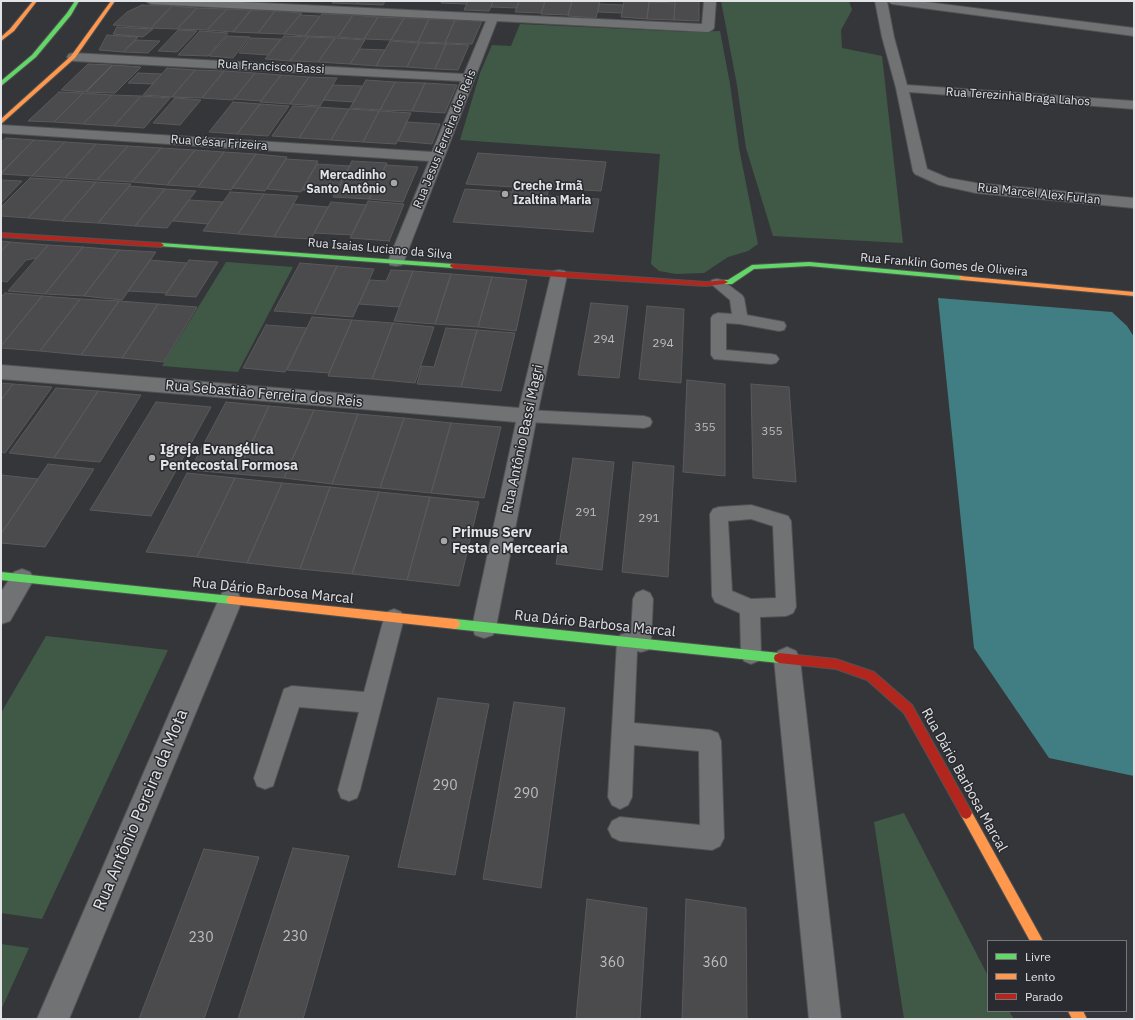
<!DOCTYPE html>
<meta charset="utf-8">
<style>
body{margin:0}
#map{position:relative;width:1135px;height:1020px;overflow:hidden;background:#353639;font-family:"IBM Plex Sans",sans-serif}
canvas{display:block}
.frame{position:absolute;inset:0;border:2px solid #e2e3e6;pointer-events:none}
.legend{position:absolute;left:987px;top:940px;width:140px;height:72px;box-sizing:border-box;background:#2a2b30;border:1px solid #747579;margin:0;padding:5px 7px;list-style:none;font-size:12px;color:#e2e3e6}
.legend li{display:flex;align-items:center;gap:8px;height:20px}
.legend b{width:20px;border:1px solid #747579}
</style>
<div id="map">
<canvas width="1135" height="1020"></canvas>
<div class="frame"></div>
<ul class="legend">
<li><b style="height:5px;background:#63d668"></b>Livre</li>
<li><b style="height:5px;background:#ff974d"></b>Lento</li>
<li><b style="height:5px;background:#b3261e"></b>Parado</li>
</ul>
</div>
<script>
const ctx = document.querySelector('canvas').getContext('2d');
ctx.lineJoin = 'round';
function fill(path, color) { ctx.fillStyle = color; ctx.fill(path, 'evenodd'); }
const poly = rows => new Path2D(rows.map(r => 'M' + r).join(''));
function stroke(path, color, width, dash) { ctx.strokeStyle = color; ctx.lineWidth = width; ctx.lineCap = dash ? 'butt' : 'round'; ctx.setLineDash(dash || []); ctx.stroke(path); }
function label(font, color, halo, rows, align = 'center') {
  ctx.font = font + ' "IBM Plex Sans",sans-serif'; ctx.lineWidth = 3; ctx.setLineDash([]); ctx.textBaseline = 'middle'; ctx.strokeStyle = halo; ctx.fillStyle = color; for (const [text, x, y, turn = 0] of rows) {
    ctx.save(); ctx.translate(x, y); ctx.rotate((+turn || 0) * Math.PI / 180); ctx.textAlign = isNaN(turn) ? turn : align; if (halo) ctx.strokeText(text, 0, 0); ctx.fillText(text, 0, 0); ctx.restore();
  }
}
const green = poly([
 [721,1,849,1,852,10,841,30,842,48,882,56,903,243,773,236,746,148,737,85],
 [520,24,690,32,720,31,730,84,739,148,758,244,748,251,728,257,704,273,676,274,659,271,651,264,660,154,460,140,480,73,492,45,511,46],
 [226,262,293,267,238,372,162,366],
 [46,636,168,650,42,919,1,913,1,713],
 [904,813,988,976,988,1011,1009,1011,1014,1019,904,1019,874,822],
 [1,944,29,948,1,1010]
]);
const water = poly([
 [938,298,1112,312,1127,326,1134,337,1134,776,1049,758,974,648]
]);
const building = poly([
 [334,1,359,1,357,4,332,3,334,1],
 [359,1,385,1,383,5,357,4,359,1],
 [442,1,468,1,466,4,441,3,442,1],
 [468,1,493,1,489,11,464,10,468,1],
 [493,1,519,1,517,8,491,7,493,1],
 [519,1,545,1,541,13,515,12,519,1],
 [545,1,572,1,568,15,541,14,545,1],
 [572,1,600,1,596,18,568,16,572,1],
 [624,1,649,1,647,19,621,17,624,1],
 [675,1,699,1,699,21,674,20,675,1],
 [649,2,675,3,674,20,647,19,649,2],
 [599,4,623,5,622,13,598,12,599,4],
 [142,5,172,6,151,28,113,25,127,12,142,5],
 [172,6,197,8,177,29,151,28,172,6],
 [197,8,227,9,207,30,177,29,197,8],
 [227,9,251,10,233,32,207,30,227,9],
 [251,10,275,11,258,33,233,32,251,10],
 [275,11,302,13,284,34,258,33,275,11],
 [322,14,353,15,338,37,305,36,322,14],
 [300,15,320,16,305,36,284,34,300,15],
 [353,15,378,17,364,39,338,37,353,15],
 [378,17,404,18,391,40,364,39,378,17],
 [404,18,429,19,418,42,391,40,404,18],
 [429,19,455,20,445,43,418,42,429,19],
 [455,20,482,21,472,44,445,43,455,20],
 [117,27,134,28,153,29,143,37,113,34,117,27],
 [178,30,197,31,177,52,158,51,178,30],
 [200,31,228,33,208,56,178,55,200,31],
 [107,35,138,37,123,52,99,50,107,35],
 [227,36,250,37,233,58,209,56,227,36],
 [284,36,308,37,290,61,265,59,284,36],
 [308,37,335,38,318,62,290,61,308,37],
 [251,38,281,39,268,55,239,53,251,38],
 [335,38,365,40,350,64,318,62,335,38],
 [136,40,160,41,148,53,123,52,136,40],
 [390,41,419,43,407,67,376,66,390,41],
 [419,43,446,44,435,69,407,67,419,43],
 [446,44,469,45,458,70,435,69,446,44],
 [360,49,385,50,376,66,350,64,360,49],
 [88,64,112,65,85,92,61,90,88,64],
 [113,65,141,67,115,93,86,92,113,65],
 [167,68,195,70,172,97,143,95,167,68],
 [195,70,224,71,202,98,172,97,195,70],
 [224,71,255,73,233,100,202,98,224,71],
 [138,73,162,74,152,84,128,83,138,73],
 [255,73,281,75,261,101,234,99,255,73],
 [281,75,309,77,290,104,260,102,281,75],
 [309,77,337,78,320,106,290,104,309,77],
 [366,80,395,82,380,110,350,108,366,80],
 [395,82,425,83,412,111,380,110,395,82],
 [425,83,457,85,445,113,412,111,425,83],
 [333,85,362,86,354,102,323,100,333,85],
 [59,92,83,93,54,122,28,121,59,92],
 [83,93,112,95,83,124,54,122,83,93],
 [112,95,141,96,114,126,83,124,112,95],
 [141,96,170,98,144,128,114,126,141,96],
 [175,98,201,100,180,125,153,123,175,98],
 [233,102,260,104,237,134,209,132,233,102],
 [260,104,289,106,268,136,237,134,260,104],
 [293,106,319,107,299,138,272,136,293,106],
 [319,107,349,109,331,140,299,138,319,107],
 [349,109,379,111,363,142,331,140,349,109],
 [379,111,411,113,396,144,363,142,379,111],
 [407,122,440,124,432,144,398,141,407,122],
 [6,138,34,140,1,173,1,142,6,138],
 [34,140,65,142,32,176,1,174,34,140],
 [65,142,96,144,65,178,32,176,65,142],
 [96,144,128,146,97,180,65,178,96,144],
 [128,146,161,148,132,182,97,180,128,146],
 [161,148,195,150,167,185,132,182,161,148],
 [195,150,224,152,198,187,167,185,195,150],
 [224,152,256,154,231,190,198,187,224,152],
 [478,153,606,162,601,191,549,188,547,196,599,199,593,232,453,222,465,189,512,192,513,187,466,184,478,153],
 [256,154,287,157,265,191,232,188,256,154],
 [286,159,318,161,301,192,267,189,286,159],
 [352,161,387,163,369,199,333,197,352,161],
 [317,164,350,166,336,193,302,190,317,164],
 [386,165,418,167,403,202,369,199,386,165],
 [30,178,63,180,28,218,1,216,1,207,30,178],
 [1,180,22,181,1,203,1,180],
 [63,180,96,182,62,221,28,218,63,180],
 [96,182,131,184,98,223,62,221,96,182],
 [129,186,165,189,135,226,98,223,129,186],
 [165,189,196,191,167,228,135,226,165,189],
 [230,192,264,194,238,234,203,231,230,192],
 [264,194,298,196,274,237,238,234,264,194],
 [189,200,223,202,208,224,173,221,189,200],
 [368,201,404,204,389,241,390,241,350,238,368,201],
 [331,202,367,205,352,235,314,233,331,202],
 [293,204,328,207,311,239,274,237,293,204],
 [1,241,10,242,1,251,1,241],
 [10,242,48,245,37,258,26,260,7,282,1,281,1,251,10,242],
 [48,245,83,247,45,294,8,291,48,245],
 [83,247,119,250,84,296,45,294,83,247],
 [119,250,156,252,122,300,84,296,119,250],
 [150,260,187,263,167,293,128,291,150,260],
 [189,260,218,262,196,297,165,295,189,260],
 [300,263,337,266,314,314,274,311,300,263],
 [337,266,374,269,353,317,314,314,337,266],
 [391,270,413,271,399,307,359,304,370,280,386,281,391,270],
 [413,271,451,274,435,324,394,321,413,271],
 [451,274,492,277,478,327,435,324,451,274],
 [492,277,527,280,516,331,478,327,492,277],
 [5,293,42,296,1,346,1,297,5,293],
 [42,296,80,299,40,351,1,348,1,346,42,296],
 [80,299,119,301,81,355,40,351,80,299],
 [119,301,158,304,122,358,81,355,119,301],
 [591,303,628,306,619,378,578,375,591,303],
 [158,304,197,307,164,362,122,358,158,304],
 [647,306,684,309,681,383,639,379,647,306],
 [312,317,352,320,329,373,287,370,312,317],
 [352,320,393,323,372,379,328,376,352,320],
 [393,323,434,327,415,383,372,379,393,323],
 [266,325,307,328,285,372,243,368,266,325],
 [446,328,477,330,461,387,417,384,422,366,434,367,446,328],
 [477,330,515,333,501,391,461,387,477,330],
 [687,380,725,384,725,476,683,472,687,380],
 [1,383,13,384,1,400,1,383],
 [13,384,52,387,5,453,1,452,1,400,13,384],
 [751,384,789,387,796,482,753,478,751,384],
 [56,388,98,391,54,458,9,453,56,388],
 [98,391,141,395,100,462,54,458,98,391],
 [156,402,211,407,151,516,90,510,156,402],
 [226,402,269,406,237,474,190,470,226,402],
 [269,406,314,410,284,478,237,474,269,406],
 [314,410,358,414,332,484,284,478,314,410],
 [358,414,404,418,380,488,332,484,358,414],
 [404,418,451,423,431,493,380,488,404,418],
 [451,423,501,427,484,498,431,493,451,423],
 [573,458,614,462,602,570,556,564,573,458],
 [633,462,674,466,668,577,622,572,633,462],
 [48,464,94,469,45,547,1,543,1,534,48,464],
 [187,473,235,478,197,557,146,552,187,473],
 [1,475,38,479,1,534,1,475],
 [235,478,282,483,247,563,197,557,235,478],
 [282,483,330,487,300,569,247,563,282,483],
 [330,487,379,492,352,574,300,569,330,487],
 [379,492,430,497,407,580,352,574,379,492],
 [430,497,479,502,459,586,407,580,430,497],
 [438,698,489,704,455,875,398,867,438,698],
 [514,702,565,708,541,888,483,879,514,702],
 [293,848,349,856,303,1019,238,1019,293,848],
 [204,849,259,857,204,1019,139,1019,204,849],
 [587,899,647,908,640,1019,576,1019,587,899],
 [686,899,746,908,747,1019,682,1019,686,899]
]);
const lane = poly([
 [717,279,722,280,742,295,744,298,747,315,779,321,784,322,786,326,784,330,779,331,740,324,726,323,726,350,771,354,776,355,779,359,776,363,771,364,714,359,711,355,711,318,713,315,718,313,732,314,730,300,710,283,712,280,717,279],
 [527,410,644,416,650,418,652,422,650,426,644,428,527,422,521,420,519,416,521,412,527,410],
 [751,505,788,516,791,521,796,607,793,613,786,616,760,617,761,654,758,661,751,664,744,661,741,654,740,613,715,602,712,596,710,514,713,509,719,507,751,505],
 [751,519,773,526,776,598,751,599,732,591,728,521,751,519],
 [643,590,650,593,653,599,651,643,648,650,641,652,637,651,634,723,710,730,718,733,721,741,724,838,720,846,712,850,620,841,612,837,608,829,612,821,620,817,700,825,699,751,634,745,632,797,628,805,620,809,612,805,608,797,617,642,620,635,627,633,631,634,633,599,636,593,643,590],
 [394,609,401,612,404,618,360,790,357,798,349,801,341,798,338,790,359,712,299,707,273,786,265,789,257,786,254,778,284,689,292,686,364,692,384,618,387,612,394,609]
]);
const street = poly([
 [145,1,220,1,702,24,704,1,716,1,714,28,712,30,708,32,497,21,404,261,402,265,396,266,390,265,388,261,429,161,1,133,1,125,432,152,461,81,73,61,69,60,67,57,69,54,73,53,464,74,486,21,151,4,145,1],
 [875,1,918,1,1134,28,1134,36,892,4,887,1,894,37,907,85,1134,101,1134,109,909,92,927,169,948,178,976,183,1134,198,1134,208,976,193,939,185,915,174,913,171,896,88,882,37,875,1],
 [559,270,565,271,567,275,537,416,496,627,493,635,484,638,475,635,472,627,516,422,1,379,1,365,519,408,551,275,553,271,559,270],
 [22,569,30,572,34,579,10,621,1,624,1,592,14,572,22,569],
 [230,590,238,593,242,601,69,1019,37,1019,218,601,222,593,230,590],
 [787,647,796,651,800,659,841,1019,809,1019,774,659,778,651,787,647]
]);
const fast = poly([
 [75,1,79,1,71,15,36,57,1,86,1,81,32,55,67,13,75,1],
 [161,243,453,264,456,266,453,268,159,246,158,245,161,243],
 [809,262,962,276,965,278,962,280,809,266,754,269,732,284,724,284,720,282,722,280,728,280,752,265,809,262],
 [1,572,231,596,234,597,236,600,234,603,231,604,1,580,1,572],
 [455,619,779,653,783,655,784,658,783,661,779,663,455,629,451,627,450,624,451,621,455,619]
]);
const slow = poly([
 [33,1,37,1,14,31,1,41,1,37,10,29,33,1],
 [111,1,115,1,75,58,1,124,1,119,71,56,111,1],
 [960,276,1134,292,1134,296,962,280,959,278,960,276],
 [231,596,455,619,459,621,460,624,459,627,455,629,231,604,228,603,226,600,228,597,231,596],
 [966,807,970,809,1043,941,1030,941,962,817,960,813,962,809,966,807],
 [1068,1011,1083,1011,1087,1019,1072,1019,1068,1011]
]);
const jam = poly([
 [1,233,161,243,164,245,161,247,1,237,1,233],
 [451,264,706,282,724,280,728,282,724,284,706,286,559,277,453,268,450,266,451,264],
 [779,653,836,659,874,672,912,705,970,809,972,813,970,817,966,819,962,817,904,713,867,680,836,669,779,663,775,661,774,658,775,655,779,653]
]);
const markers = [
 [394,183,4,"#a5a6a9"],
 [505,194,4,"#a5a6a9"],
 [152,458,4,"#a5a6a9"],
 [444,541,4,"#a5a6a9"]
];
const farStreetnames = [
 ["Rua Francisco Bassi",271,67,3],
 ["Rua Terezinha Braga Lahos",1018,97,4],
 ["Rua Jesus Ferreira dos Reis",445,139,-68],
 ["Rua César Frizeira",219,143,4],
 ["Rua Marcel Alex Furlan",1039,194,6],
 ["Rua Isaias Luciano da Silva",380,249,5],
 ["Rua Franklin Gomes de Oliveira",944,265,5]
];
const farPoinames = [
 ["Mercadinho",386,176],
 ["Santo Antônio",386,190],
 ["Creche Irmã",513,187,"left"],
 ["Izaltina Maria",513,201,"left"]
];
const numberNames = [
 ["294",604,340],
 ["294",663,344],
 ["355",705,428],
 ["355",772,432],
 ["291",586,513],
 ["291",649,519]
];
const streetNames = [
 ["Rua Sebastião Ferreira dos Reis",264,394,5],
 ["Rua Antônio Bassi Magri",523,439,-78],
 ["Rua Dário Barbosa Marcal",273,591,6],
 ["Rua Dário Barbosa Marcal",595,624,6],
 ["Rua Dário Barbosa Marcal",964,780,61]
];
const poiNames = [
 ["Igreja Evangélica",160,450],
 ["Pentecostal Formosa",160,466],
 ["Primus Serv",452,533],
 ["Festa e Mercearia",452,549]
];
const nearNumbernames = [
 ["290",445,786],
 ["290",526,794],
 ["230",295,937],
 ["230",201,938],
 ["360",612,963],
 ["360",715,963]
];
const nearStreetnames = [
 ["Rua Antônio Pereira da Mota",141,810,-67]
];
fill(green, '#405946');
fill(water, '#407e83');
fill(building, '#4b4b4d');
stroke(building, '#5a595b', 1);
stroke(lane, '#515254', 2);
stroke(street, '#515254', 2);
stroke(fast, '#515254', 2);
stroke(slow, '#515254', 2);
stroke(jam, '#515254', 2);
fill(lane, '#717274');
fill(street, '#717274');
fill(fast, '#63d668');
fill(slow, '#ff974d');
fill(jam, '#b3261e');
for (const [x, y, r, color] of markers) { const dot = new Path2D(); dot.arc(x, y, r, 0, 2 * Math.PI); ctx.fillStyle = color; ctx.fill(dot); stroke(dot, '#2a2b30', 1.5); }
label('12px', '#e2e3e6', '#2a2b30', farStreetnames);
label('bold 12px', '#e2e3e6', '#2a2b30', farPoinames, 'right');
label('12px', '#bcbdc0', null, numberNames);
label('14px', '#e2e3e6', '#2a2b30', streetNames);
label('bold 14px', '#e2e3e6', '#2a2b30', poiNames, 'left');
label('14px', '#bcbdc0', null, nearNumbernames);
label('17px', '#e2e3e6', '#2a2b30', nearStreetnames);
</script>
